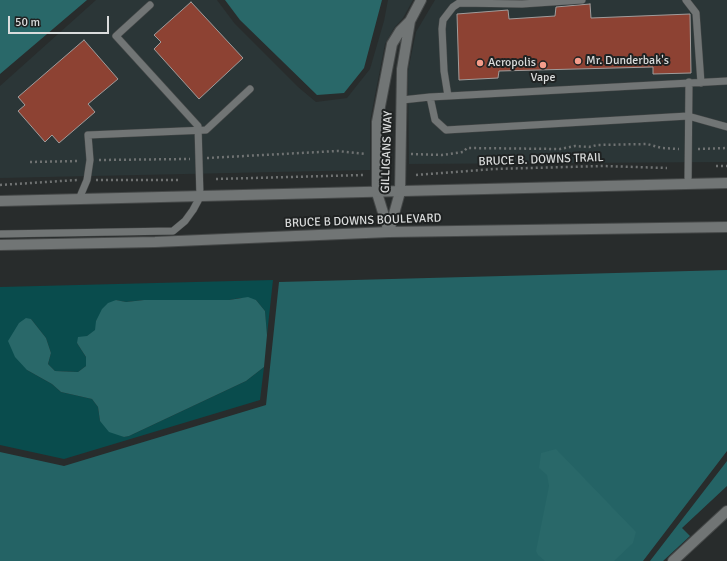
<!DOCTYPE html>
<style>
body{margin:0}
#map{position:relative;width:727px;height:561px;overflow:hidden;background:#282c2c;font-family:Signika,sans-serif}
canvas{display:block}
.scale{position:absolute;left:8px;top:16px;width:101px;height:18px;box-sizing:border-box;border:2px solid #dadcdc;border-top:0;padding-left:5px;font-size:12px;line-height:14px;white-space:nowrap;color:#dadcdc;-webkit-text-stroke:3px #1f2222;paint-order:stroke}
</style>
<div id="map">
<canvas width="727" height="561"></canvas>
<div class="scale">50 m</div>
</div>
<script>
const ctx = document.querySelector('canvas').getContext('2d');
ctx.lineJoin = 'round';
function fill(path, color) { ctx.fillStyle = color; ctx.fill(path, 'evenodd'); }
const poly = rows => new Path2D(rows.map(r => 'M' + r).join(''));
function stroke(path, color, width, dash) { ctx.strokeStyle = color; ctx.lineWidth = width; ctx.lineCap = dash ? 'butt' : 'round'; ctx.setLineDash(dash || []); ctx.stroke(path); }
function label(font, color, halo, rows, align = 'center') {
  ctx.font = font + ' Signika,sans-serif'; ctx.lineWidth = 4; ctx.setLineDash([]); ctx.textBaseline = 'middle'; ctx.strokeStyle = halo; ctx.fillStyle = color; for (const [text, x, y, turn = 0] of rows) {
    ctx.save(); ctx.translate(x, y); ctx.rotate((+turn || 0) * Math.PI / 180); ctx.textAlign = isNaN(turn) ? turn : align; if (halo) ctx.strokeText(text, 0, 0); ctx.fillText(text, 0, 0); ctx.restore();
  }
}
const built = poly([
 [96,0,217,0,235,24,298,87,316,102,347,98,370,69,384,21,388,0,413,0,403,18,394,28,385,44,370,121,370,170,0,178,0,86],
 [435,0,727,0,727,162,409,164,408,71,416,32]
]);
const green = poly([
 [273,280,267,335,265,311,256,300,240,298,229,300,144,300,126,302,116,300,96,321,96,330,77,343,86,357,86,366,78,372,55,371,48,364,51,353,46,338,31,319,27,370,52,384,61,392,92,399,98,407,100,421,124,437,129,436,246,381,264,367,260,400,64,459,0,445,0,287]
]);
const forest = poly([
 [727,270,727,451,643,561,0,561,0,452,64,466,266,405,279,282],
 [727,461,727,486,682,528,690,536,663,561,650,561]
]);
const water = poly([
 [0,0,87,0,0,74],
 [225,0,382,0,364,68,344,93,317,95,240,20],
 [248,297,256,300,265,311,267,335,264,367,246,381,129,436,124,437,109,432,100,421,98,407,92,399,61,392,52,384,27,370,15,357,8,341,19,323,26,318,31,319,46,338,51,353,48,364,55,371,78,372,86,366,86,357,77,343,78,337,87,336,95,330,96,321,102,309,108,303,116,300,126,302,144,300,229,300],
 [556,449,636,532,633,543,614,561,545,561,538,555,536,551,549,486,547,475,539,468,541,453]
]);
const building = poly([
 [191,2,243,58,199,99,154,49,161,42,154,35,191,2],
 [590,4,591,18,690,14,691,73,653,74,653,67,499,71,498,78,459,80,457,14,508,10,509,19,555,16,556,7,590,4],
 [84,40,118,79,88,104,95,112,59,143,52,135,45,142,18,111,25,105,18,97,84,40]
]);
const path = poly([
 [698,149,727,148],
 [411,154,442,155,463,152,467,148,560,149,575,146,589,147,597,145,647,144,662,148,679,149],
 [207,158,338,151,366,154],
 [99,160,190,159],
 [30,162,80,161],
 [716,166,727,166],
 [416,175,494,169,603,166,667,168],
 [216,179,363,175],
 [96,180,178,180],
 [0,185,77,180]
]);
const lane = poly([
 [686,0,696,13,701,83],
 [448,96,444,71,442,29,443,20,453,7,459,3,522,4,582,0],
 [430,97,727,81],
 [402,100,430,97,435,120,446,130,688,116,727,127],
 [688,184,689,82],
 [79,199,87,180,90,160,88,135,206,130,250,89],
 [0,234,173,231,185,221,193,210,200,197,198,126,116,36,150,5]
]);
const street = poly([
 [389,232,400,192,402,69,410,21,421,0],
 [389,232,377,193,377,122,392,44,400,31,410,21],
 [673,561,727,511]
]);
const secondary = poly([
 [0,201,727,183],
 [0,245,155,242,389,232,727,227]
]);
const markers = [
 [578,61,4,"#f49d8b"],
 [480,63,4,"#f49d8b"],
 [543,65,4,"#f49d8b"]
];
const poiNames = [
 ["Mr. Dunderbak's",586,61],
 ["Acropolis",488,63],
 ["Vape",543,78,"center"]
];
const streetNames = [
 ["GILLIGANS WAY",387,152,-88],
 ["BRUCE B. DOWNS TRAIL",541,160,-2],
 ["BRUCE B DOWNS BOULEVARD",363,221,-2]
];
fill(built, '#2b3637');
fill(green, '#094c4d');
fill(forest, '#246365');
fill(water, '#296869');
fill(building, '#8d4233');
stroke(building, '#a09c9b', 1);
stroke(lane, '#454848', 8);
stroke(street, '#454848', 12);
stroke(secondary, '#454848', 12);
stroke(path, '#6f7272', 2.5, [2, 3]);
stroke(lane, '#717575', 7);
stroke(street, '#717575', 10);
stroke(secondary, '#717575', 10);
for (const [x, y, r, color] of markers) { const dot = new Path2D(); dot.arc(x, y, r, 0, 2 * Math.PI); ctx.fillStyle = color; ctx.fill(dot); stroke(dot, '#1f2222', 1.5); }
label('12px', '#dadcdc', '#1f2222', poiNames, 'left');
label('12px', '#dadcdc', '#1f2222', streetNames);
</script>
